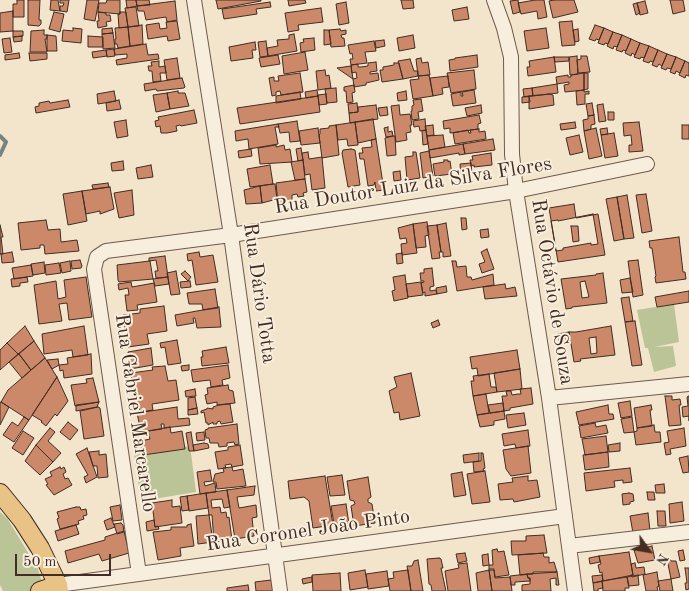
<!DOCTYPE html>
<meta charset="utf-8">
<style>
body{margin:0}
#map{position:relative;width:689px;height:591px;overflow:hidden;background:#f2e5cc;font-family:"Old Standard TT",serif}
canvas{display:block}
.north{position:absolute;left:624px;top:526px;width:50px;height:50px;-webkit-text-stroke:4px #f7eede;paint-order:stroke;rotate:122deg;font-size:14px;font-weight:700;line-height:20px;text-align:center;color:#422c23}
.north::after{content:'';display:block;margin:auto;width:18px;height:22px;background:#422c23;clip-path:polygon(50% 0,100% 100%,50% 72%,0 100%)}
.scale{position:absolute;left:15px;top:554px;width:96px;height:22px;box-sizing:border-box;border:2px solid #422c23;border-top:0;padding-left:6px;font-size:15px;line-height:18px;white-space:nowrap;color:#422c23;-webkit-text-stroke:4px #f7eede;paint-order:stroke}
</style>
<div id="map">
<canvas width="689" height="591"></canvas>
<div class="north">N</div>
<div class="scale">50 m</div>
</div>
<script>
const ctx = document.querySelector('canvas').getContext('2d');
ctx.lineJoin = 'round';
function fill(path, color) { ctx.fillStyle = color; ctx.fill(path, 'evenodd'); }
const poly = rows => new Path2D(rows.map(r => 'M' + r).join(''));
function stroke(path, color, width, dash) { ctx.strokeStyle = color; ctx.lineWidth = width; ctx.lineCap = dash ? 'butt' : 'round'; ctx.setLineDash(dash || []); ctx.stroke(path); }
function label(font, color, halo, rows, align = 'center') {
  ctx.font = font + ' "Old Standard TT",serif'; ctx.lineWidth = 4; ctx.setLineDash([]); ctx.textBaseline = 'middle'; ctx.strokeStyle = halo; ctx.fillStyle = color; for (const [text, x, y, turn = 0] of rows) {
    ctx.save(); ctx.translate(x, y); ctx.rotate((+turn || 0) * Math.PI / 180); ctx.textAlign = isNaN(turn) ? turn : align; if (halo) ctx.strokeText(text, 0, 0); ctx.fillText(text, 0, 0); ctx.restore();
  }
}
const green = poly([
 [674,304,679,342,654,347,673,346,676,366,654,372,648,348,645,348,637,310],
 [190,446,196,492,141,501,134,454],
 [0,512,7,518,38,569,45,591,3,591,0,585]
]);
const stream = poly([
 [0,136,6,142,0,155]
]);
const building = poly([
 [17,0,24,0,24,17,13,17,13,4,17,4,17,0],
 [28,0,40,0,39,20,41,20,41,24,39,26,28,25,28,0],
 [51,0,58,0,60,11,50,10,51,0],
 [60,0,69,0,67,12,60,11,60,6,63,6,64,3,60,3,60,0],
 [87,0,99,0,95,21,84,19,87,0],
 [107,0,120,0,120,14,98,12,99,3,106,3,107,0],
 [126,0,136,0,137,6,127,8,126,0],
 [136,0,149,0,150,5,137,6,136,0],
 [216,0,261,0,261,1,218,9,216,0],
 [288,0,305,0,306,3,289,6,288,0],
 [401,0,413,0,414,8,403,9,401,0],
 [518,0,520,12,513,14,510,1,518,0],
 [535,0,544,0,547,17,538,19,537,11,521,14,518,3,535,0],
 [554,0,574,0,578,12,553,18,549,1,554,0],
 [670,0,683,0,685,11,673,14,670,0],
 [175,1,177,20,167,22,166,17,146,20,144,11,138,11,137,6,175,1],
 [645,1,648,13,640,15,637,3,645,1],
 [270,2,271,7,256,9,257,14,224,19,222,9,270,2],
 [346,2,349,23,339,25,336,4,346,2],
 [637,3,640,13,636,15,633,4,637,3],
 [136,7,139,26,128,27,125,8,136,7],
 [467,7,469,19,454,21,452,10,467,7],
 [321,8,323,22,298,25,299,30,288,32,285,13,321,8],
 [13,11,13,31,0,32,0,13,13,11],
 [54,12,64,14,60,32,49,29,54,12],
 [98,12,106,13,106,15,110,15,111,21,106,22,107,26,98,28,97,21,99,21,98,12],
 [120,12,126,12,128,27,119,28,118,14,120,14,120,12],
 [177,21,180,39,168,41,167,36,148,39,146,25,159,23,160,29,167,28,166,22,177,21],
 [572,21,575,45,562,46,559,22,572,21],
 [142,25,143,44,130,46,128,27,142,25],
 [595,25,604,28,599,40,596,39,595,41,589,39,595,25],
 [128,27,130,46,118,48,117,44,115,44,115,39,116,39,115,28,128,27],
 [73,28,82,29,81,43,62,41,63,30,73,31,73,28],
 [112,28,113,33,102,34,102,29,112,28],
 [546,28,549,48,527,51,524,31,546,28],
 [604,28,613,32,608,44,605,43,604,45,598,43,604,28],
 [340,29,341,31,346,30,346,34,341,35,342,38,344,38,345,46,331,47,329,30,340,29],
 [578,29,579,41,575,42,573,30,578,29],
 [44,30,44,35,47,35,47,39,45,39,47,52,30,52,31,31,44,30],
 [324,30,329,30,331,44,324,45,324,30],
 [13,31,23,31,23,36,13,37,13,31],
 [613,32,622,35,617,47,614,46,613,49,607,46,613,32],
 [113,33,115,48,103,49,102,34,113,33],
 [294,34,297,51,268,56,267,48,278,46,277,40,289,39,289,35,294,34],
 [47,35,56,36,57,51,47,51,47,35],
 [413,35,415,48,399,51,397,38,413,35],
 [622,35,631,39,626,51,623,50,622,52,616,50,622,35],
 [22,36,22,41,14,42,13,37,22,36],
 [88,36,103,37,103,47,88,47,88,36],
 [10,38,12,52,4,53,2,39,10,38],
 [314,38,315,50,301,52,300,43,304,42,303,39,314,38],
 [631,39,640,43,635,55,632,53,631,56,625,53,631,39],
 [384,40,385,46,376,48,375,41,384,40],
 [266,41,268,56,260,57,258,42,266,41],
 [374,41,376,51,365,52,367,63,351,65,350,59,353,59,352,53,350,54,348,45,374,41],
 [255,42,256,50,252,50,253,58,231,61,229,47,255,42],
 [640,43,649,46,644,58,641,57,640,59,634,57,640,43],
 [146,44,148,55,158,54,159,59,117,65,116,60,127,58,127,54,115,55,114,49,146,44],
 [649,46,658,50,653,62,650,61,649,63,643,61,649,46],
 [114,49,115,56,107,57,106,50,114,49],
 [106,50,107,56,93,58,92,52,106,50],
 [658,50,667,54,662,66,659,64,657,67,652,65,658,50],
 [305,52,308,70,284,74,282,56,305,52],
 [19,53,20,58,5,60,5,55,19,53],
 [29,53,47,53,47,59,30,61,29,53],
 [667,54,676,57,671,69,667,68,666,70,661,68,667,54],
 [278,55,280,64,261,67,259,58,278,55],
 [477,55,478,67,450,71,449,60,455,59,455,58,477,55],
 [577,56,578,74,570,75,569,57,577,56],
 [581,56,587,56,590,72,578,73,577,60,581,59,581,56],
 [554,57,569,57,569,61,555,62,554,57],
 [554,57,556,72,528,76,527,67,530,67,529,61,554,57],
 [676,57,685,61,680,73,676,71,675,74,670,72,676,57],
 [177,58,180,78,167,80,164,60,177,58],
 [421,58,422,63,428,62,430,75,418,76,416,59,421,58],
 [410,59,414,71,418,71,418,76,403,79,398,61,410,59],
 [159,61,159,67,165,66,166,73,160,73,161,81,153,82,152,71,149,71,148,66,152,66,151,62,159,61],
 [685,61,689,63,689,76,686,75,685,78,679,75,685,61],
 [376,62,377,71,370,72,370,74,378,73,379,80,366,83,366,85,354,87,353,79,357,78,356,72,352,73,351,65,358,64,358,67,361,67,368,66,368,63,376,62],
 [394,63,399,63,403,79,382,82,380,70,383,70,383,67,394,65,394,63],
 [351,66,353,79,337,68,351,66],
 [325,70,326,76,329,75,331,88,318,90,316,71,325,70],
 [474,70,476,89,451,93,447,73,474,70],
 [300,73,303,92,281,95,280,91,276,92,276,95,272,96,269,78,274,77,274,81,279,81,278,76,300,73],
 [584,73,584,90,565,92,564,85,569,84,569,82,557,84,556,77,568,75,568,77,571,77,571,75,584,73],
 [584,73,588,73,588,89,584,90,584,73],
 [429,75,433,96,413,99,410,80,419,79,418,76,429,75],
 [448,76,449,87,442,88,443,94,433,96,430,78,448,76],
 [182,78,185,87,184,88,157,91,156,89,145,91,144,84,182,78],
 [557,84,558,93,533,96,532,88,557,84],
 [354,85,355,92,352,93,353,102,347,103,346,91,344,91,344,87,354,85],
 [336,88,337,102,327,103,325,89,336,88],
 [532,88,533,96,524,97,523,89,532,88],
 [317,90,318,96,306,98,305,92,317,90],
 [474,90,476,103,453,106,451,94,461,92,461,96,463,96,462,92,474,90],
 [584,90,584,92,589,91,589,94,585,94,585,104,577,105,576,91,584,90],
 [114,91,116,101,98,104,97,94,114,91],
 [178,91,178,93,185,93,189,106,170,109,167,93,178,91],
 [406,91,407,100,398,101,397,93,406,91],
 [300,92,301,99,276,103,276,96,300,92],
 [167,93,170,109,156,112,153,95,167,93],
 [326,94,327,104,319,105,318,95,326,94],
 [549,94,553,95,554,105,529,109,529,96,549,94],
 [318,96,320,112,240,124,237,108,318,96],
 [529,96,530,102,522,103,522,97,529,96],
 [421,99,423,111,418,112,419,119,412,120,411,111,412,111,412,106,414,105,413,100,421,99],
 [68,100,70,107,36,113,35,107,39,106,39,103,49,101,50,103,68,100],
 [119,100,121,109,107,111,106,103,119,100],
 [357,103,358,112,349,113,348,104,357,103],
 [592,103,594,115,588,116,586,104,592,103],
 [603,104,606,121,599,122,597,105,603,104],
 [376,105,378,119,350,123,349,113,358,112,358,107,376,105],
 [399,105,400,115,410,114,412,125,410,125,411,132,406,133,407,140,396,142,391,106,399,105],
 [481,105,482,113,467,116,465,108,481,105],
 [387,107,388,115,380,116,378,108,387,107],
 [194,110,197,123,181,126,180,125,176,126,177,131,167,133,161,133,160,126,156,127,155,121,159,120,158,117,194,110],
 [608,112,614,112,614,120,608,120,608,112],
 [479,115,481,123,478,124,478,129,450,133,450,128,444,129,443,121,479,115],
 [594,115,595,124,591,125,591,129,584,131,583,120,588,119,588,116,594,115],
 [373,119,376,139,358,143,355,122,373,119],
 [425,119,426,130,420,131,419,126,414,127,413,121,425,119],
 [126,120,128,136,117,138,114,122,126,120],
 [297,121,300,141,290,142,289,132,280,133,278,124,297,121],
 [355,122,358,145,348,146,347,139,338,140,336,125,355,122],
 [575,122,576,128,561,130,560,124,575,122],
 [639,122,643,151,629,152,629,145,632,145,631,135,624,136,623,123,639,122],
 [278,124,279,127,275,127,278,144,249,149,248,139,236,141,235,131,278,124],
 [336,125,339,155,322,158,319,135,320,134,320,129,329,128,329,126,336,125],
 [433,125,434,135,427,136,425,126,433,125],
 [682,125,689,125,689,139,682,139,682,125],
 [388,127,388,132,392,131,393,136,386,137,384,128,388,127],
 [318,128,320,143,301,145,299,131,318,128],
 [596,128,602,156,589,159,584,131,596,128],
 [607,128,608,134,601,135,600,129,607,128],
 [479,129,479,132,485,131,486,139,455,144,453,133,468,130,469,133,471,133,470,130,479,129],
 [426,130,428,144,423,145,422,131,426,130],
 [614,133,618,156,605,158,601,135,614,133],
 [443,135,445,147,429,150,427,136,443,135],
 [579,135,583,152,570,155,566,138,579,135],
 [393,136,395,136,396,155,387,156,385,138,393,136],
 [376,139,384,190,376,191,375,182,374,185,368,186,364,159,360,159,359,153,363,153,362,148,372,147,371,140,376,139],
 [493,139,495,150,465,154,463,144,493,139],
 [463,144,465,154,459,155,459,153,430,158,429,150,463,144],
 [276,145,276,147,284,145,285,150,290,149,292,162,260,164,258,148,276,145],
 [301,148,303,160,298,161,296,149,301,148],
 [251,149,252,156,239,158,238,151,251,149],
 [351,149,355,150,360,185,348,187,342,153,343,150,351,149],
 [429,151,433,176,423,178,420,153,429,151],
 [308,152,309,159,322,157,325,188,312,190,310,174,305,175,302,153,308,152],
 [413,152,416,152,420,178,407,180,405,157,413,156,413,152],
 [491,153,492,165,474,167,474,165,471,166,470,160,473,160,472,156,491,153],
 [303,160,305,179,295,180,291,162,303,160],
 [444,160,448,160,448,162,450,161,452,174,435,176,433,164,444,162,444,160],
 [123,161,124,170,112,171,111,163,123,161],
 [471,163,472,174,461,176,460,164,471,163],
 [151,165,153,177,138,179,136,168,151,165],
 [270,165,273,184,250,187,247,169,270,165],
 [400,171,401,180,394,181,393,172,400,171],
 [305,179,307,192,303,193,304,196,298,197,297,194,292,195,292,201,278,203,276,183,305,179],
 [108,183,109,187,93,189,92,185,108,183],
 [273,184,275,184,277,199,262,203,260,186,273,184],
 [260,186,262,203,246,204,244,190,260,186],
 [110,187,114,209,100,214,100,211,86,214,82,191,110,187],
 [132,190,134,215,119,218,114,193,132,190],
 [82,191,87,221,68,225,63,194,82,191],
 [646,194,652,231,642,233,636,195,646,194],
 [627,195,634,238,624,239,617,197,627,195],
 [617,197,624,239,614,241,606,199,617,197],
 [574,204,576,218,598,214,605,255,558,262,549,208,574,204],
 [593,214,598,244,591,245,591,243,563,248,563,250,556,251,551,221,558,220,558,221,593,214],
 [461,218,466,218,467,229,462,230,461,218],
 [46,220,48,230,60,229,61,242,77,240,79,251,45,254,44,245,40,245,40,248,21,250,18,223,46,220],
 [427,222,429,235,425,236,426,247,416,248,413,224,427,222],
 [446,223,451,256,443,257,443,252,441,252,437,225,446,223],
 [413,224,417,253,402,255,401,244,407,243,406,238,400,239,398,228,413,224],
 [0,225,3,237,1,237,3,254,0,254,0,225],
 [437,225,441,252,439,252,440,258,432,259,427,226,437,225],
 [571,226,578,226,579,241,573,242,571,226],
 [488,229,489,237,481,238,480,230,488,229],
 [679,237,683,272,685,272,686,279,656,283,655,277,656,276,652,248,650,248,649,241,679,237],
 [487,249,494,269,482,273,479,264,485,262,481,252,487,249],
 [12,252,14,262,2,263,1,254,12,252],
 [199,252,200,257,213,255,218,282,196,285,192,260,188,261,187,254,199,252],
 [402,253,403,263,397,264,396,254,402,253],
 [165,256,168,277,156,278,155,271,158,271,156,260,149,261,149,258,165,256],
 [80,260,82,266,81,268,72,269,71,261,80,260],
 [638,260,643,295,633,297,628,261,638,260],
 [70,261,71,271,62,273,60,263,70,261],
 [150,261,153,279,119,282,118,280,117,265,150,261],
 [452,261,456,261,457,267,466,266,467,277,471,277,472,280,493,274,494,285,457,291,452,261],
 [44,262,45,273,33,275,31,264,44,262],
 [59,263,61,273,46,275,45,265,59,263],
 [31,265,33,276,14,279,12,268,31,265],
 [432,268,434,286,430,287,430,291,436,290,437,294,425,296,425,292,423,293,421,283,424,282,424,281,421,281,420,273,424,273,424,269,432,268],
 [176,271,180,294,171,295,167,273,176,271],
 [185,271,191,277,188,281,181,274,185,271],
 [603,273,607,303,572,307,572,308,566,309,561,279,596,275,596,274,603,273],
 [405,275,408,298,394,301,392,291,395,290,393,277,405,275],
 [27,277,28,282,20,283,20,286,12,287,11,279,27,277],
 [86,277,92,317,69,320,67,303,59,304,62,321,39,324,34,285,56,281,58,299,66,297,64,280,86,277],
 [168,277,169,284,155,286,153,279,168,277],
 [630,278,633,292,622,293,620,280,630,278],
 [190,281,191,287,181,288,180,282,190,281],
 [585,281,589,297,582,298,580,282,585,281],
 [131,282,132,287,154,283,157,302,137,305,138,310,127,311,125,295,129,295,128,288,119,290,118,284,131,282],
 [421,282,423,295,408,297,406,284,421,282],
 [505,284,506,289,515,287,517,296,485,299,483,287,505,284],
 [446,286,447,292,437,294,436,288,446,286],
 [215,289,218,308,203,310,202,304,189,304,187,293,215,289],
 [689,291,689,302,657,307,655,297,689,291],
 [629,297,633,321,625,322,621,298,629,297],
 [164,306,167,331,147,334,149,344,128,347,123,315,140,313,140,309,164,306],
 [219,307,221,327,197,328,195,318,193,318,194,323,177,326,175,315,219,307],
 [438,320,440,325,433,328,431,323,438,320],
 [635,321,642,365,632,366,625,322,635,321],
 [25,326,34,341,18,354,7,343,25,326],
 [84,326,88,355,73,357,72,350,44,354,42,334,84,326],
 [611,326,615,355,580,359,581,361,574,362,569,332,576,332,611,326],
 [569,332,569,340,563,342,563,340,559,341,558,334,569,332],
 [596,337,597,353,591,354,589,338,596,337],
 [177,340,181,363,168,365,165,347,161,348,160,343,177,340],
 [34,341,45,358,31,370,19,354,34,341],
 [7,343,18,354,0,370,0,350,7,343],
 [226,347,229,363,202,366,201,357,203,357,202,351,226,347],
 [151,348,153,365,130,369,128,352,151,348],
 [517,350,520,369,478,376,477,368,472,369,470,357,517,350],
 [19,354,31,370,22,378,9,362,19,354],
 [91,354,92,374,64,378,63,370,60,371,59,365,68,364,67,358,91,354],
 [45,358,57,377,29,420,1,402,8,390,45,358],
 [58,359,59,365,52,369,47,360,58,359],
 [189,365,189,370,182,371,181,366,189,365],
 [228,365,230,378,222,380,223,385,211,387,210,380,193,382,191,370,228,365],
 [165,366,168,381,176,380,179,400,152,404,153,410,140,412,139,405,136,406,131,373,153,370,152,367,165,366],
 [520,369,522,389,497,392,494,373,520,369],
 [411,373,420,416,400,420,399,412,394,413,389,391,397,387,394,377,411,373],
 [489,374,491,387,496,387,497,392,473,396,471,381,474,381,473,376,489,374],
 [57,377,68,401,57,416,55,414,46,426,41,422,42,421,32,415,57,377],
 [93,378,99,402,75,406,71,385,87,383,86,379,93,378],
 [228,385,229,390,233,391,235,403,217,405,217,402,207,404,205,395,208,394,207,388,228,385],
 [531,388,533,404,510,408,510,410,504,411,502,396,507,396,506,391,511,391,512,395,518,394,521,394,520,389,531,388],
 [195,389,196,396,186,397,185,391,195,389],
 [486,394,489,413,477,415,473,396,486,394],
 [665,396,672,396,672,400,680,399,681,405,679,405,681,425,669,426,665,396],
 [689,396,689,421,689,416,683,417,682,407,688,406,687,397,689,396],
 [195,397,197,408,188,410,188,398,195,397],
 [630,401,632,416,621,418,618,403,630,401],
 [1,402,9,407,0,425,0,404,1,402],
 [99,402,97,407,76,411,76,405,99,402],
 [503,403,504,411,490,413,488,405,503,403],
 [230,404,233,422,221,424,220,421,217,422,217,424,213,424,213,422,208,425,208,423,206,423,204,412,201,413,201,411,207,409,207,408,213,409,213,407,219,405,230,404],
 [608,405,609,414,613,414,614,419,579,425,576,412,608,405],
 [651,405,652,410,650,410,652,426,637,428,634,408,651,405],
 [98,407,100,408,104,436,84,439,80,411,98,407],
 [177,407,178,419,189,418,190,425,164,428,164,424,161,424,162,429,141,432,137,413,177,407],
 [197,408,198,414,188,415,188,410,197,408],
 [504,411,505,419,494,421,494,425,480,427,477,415,504,411],
 [524,413,526,425,508,428,506,415,524,413],
 [24,417,29,420,14,442,3,435,12,422,18,426,24,417],
 [632,417,634,432,624,433,621,419,632,417],
 [68,422,78,430,70,440,60,432,68,422],
 [595,423,596,427,606,425,608,433,581,438,579,426,595,423],
 [237,424,239,444,235,445,234,442,227,443,227,446,219,447,218,443,210,443,209,438,206,438,205,430,208,429,208,428,237,424],
 [654,425,655,432,660,432,661,442,636,445,634,432,637,431,637,428,654,425],
 [170,427,171,433,182,431,185,449,143,455,141,441,150,439,148,431,170,427],
 [50,428,55,432,48,441,61,453,53,462,36,445,50,428],
 [684,428,686,446,670,449,671,454,666,455,664,443,669,442,667,431,684,428],
 [528,430,530,446,516,448,515,444,504,446,502,434,528,430],
 [23,431,34,438,23,455,12,448,23,431],
 [191,432,194,451,189,451,186,433,191,432],
 [204,432,205,440,197,441,196,433,204,432],
 [606,436,608,452,585,455,582,439,606,436],
 [204,443,208,444,209,448,194,451,193,445,204,443],
 [620,443,620,451,609,452,608,445,620,443],
 [36,445,53,462,40,475,25,461,36,445],
 [240,445,243,465,232,467,231,464,225,465,226,468,218,469,215,452,228,450,228,447,240,445],
 [528,446,531,473,511,476,506,469,503,450,528,446],
 [87,448,97,477,86,483,84,477,88,475,76,454,87,448],
 [99,451,99,455,106,454,108,477,98,478,97,466,93,466,89,452,99,451],
 [608,452,609,467,585,470,583,455,608,452],
 [479,453,479,461,464,463,463,455,479,453],
 [481,453,483,453,485,468,483,469,484,471,474,472,473,462,481,461,481,453],
 [688,456,689,472,683,473,679,458,688,456],
 [60,467,61,469,64,467,66,472,63,474,65,479,68,478,72,485,54,495,46,485,48,484,45,479,52,476,50,472,60,467],
 [232,467,233,471,243,469,246,486,217,489,216,482,213,482,215,474,224,472,223,468,232,467],
 [630,468,632,482,623,483,623,480,614,481,615,487,586,491,584,473,630,468],
 [210,470,212,481,204,482,205,486,215,483,216,492,200,494,197,472,210,470],
 [485,471,490,502,472,504,467,474,485,471],
 [462,472,466,495,454,497,451,474,462,472],
 [342,475,345,495,330,496,327,477,342,475],
 [325,476,333,525,313,528,309,501,304,497,290,499,288,481,325,476],
 [528,476,528,481,537,480,540,497,514,502,513,499,500,500,498,484,513,482,512,478,528,476],
 [368,477,371,497,368,499,368,502,372,504,375,523,354,526,351,506,355,504,354,501,350,500,347,481,368,477],
 [664,484,665,493,656,493,655,485,664,484],
 [255,486,254,495,237,497,239,508,256,505,257,517,252,518,254,536,235,539,227,490,255,486],
 [227,490,230,507,224,508,222,499,211,500,212,508,220,507,221,513,226,512,227,518,229,517,232,540,214,542,212,515,209,515,206,493,227,490],
 [647,492,654,492,655,500,648,500,647,492],
 [206,493,208,508,189,511,187,496,206,493],
 [629,493,633,494,634,501,630,502,630,504,623,505,622,494,629,493],
 [187,496,189,510,182,511,180,497,187,496],
 [172,500,172,507,180,506,182,523,155,527,152,503,172,500],
 [682,502,684,521,670,523,669,504,682,502],
 [346,504,349,524,334,524,331,506,346,504],
 [120,505,122,520,113,521,110,507,120,505],
 [76,507,80,507,81,510,86,509,87,515,83,516,84,519,78,521,79,524,60,529,57,519,59,518,57,512,76,507],
 [657,511,665,511,666,526,658,526,657,511],
 [648,513,650,531,633,533,630,516,648,513],
 [209,515,213,542,198,544,196,516,209,515],
 [111,518,115,527,107,530,104,521,111,518],
 [154,520,155,527,158,526,159,529,147,531,146,522,154,520],
 [121,523,123,525,124,532,117,534,114,524,121,523],
 [191,524,194,546,180,548,181,556,158,560,153,532,171,530,171,527,187,527,187,525,191,524],
 [76,525,79,534,58,541,55,531,76,525],
 [124,531,129,553,102,561,99,554,68,563,65,551,105,540,105,537,124,531],
 [544,535,547,553,512,555,511,541,526,541,526,536,544,535],
 [652,546,655,560,638,563,634,550,652,546],
 [497,549,498,552,504,551,509,575,495,577,494,569,489,569,489,565,493,565,492,550,497,549],
 [683,550,685,560,680,561,678,551,683,550],
 [629,552,633,575,603,581,602,572,600,573,598,565,601,564,599,556,629,552],
 [465,553,467,561,458,563,456,554,465,553],
 [543,553,544,557,549,557,549,563,554,562,557,572,533,572,533,574,520,575,518,555,543,553],
 [488,554,489,565,483,566,482,555,488,554],
 [599,556,600,562,590,564,589,558,599,556],
 [439,558,441,559,443,568,441,568,446,591,432,591,431,585,429,584,427,559,439,558],
 [670,558,671,561,676,561,680,577,671,579,667,559,670,558],
 [418,560,423,591,411,591,407,566,412,566,414,561,418,560],
 [467,563,471,591,448,591,445,571,459,568,458,564,467,563],
 [635,563,636,568,644,567,645,574,632,577,631,575,633,575,631,564,635,563],
 [685,568,689,568,689,589,686,590,685,583,687,583,685,568],
 [365,570,368,587,350,590,348,573,365,570],
 [408,570,411,591,390,591,388,579,394,578,393,572,408,570],
 [489,570,492,591,478,591,476,573,489,570],
 [489,570,494,570,495,578,510,577,512,591,492,591,489,570],
 [387,571,389,586,368,589,366,574,387,571],
 [557,572,559,585,556,585,556,578,550,579,551,591,522,591,522,585,530,584,530,578,528,578,527,574,557,572],
 [657,572,659,586,657,587,658,591,646,591,643,575,657,572],
 [340,573,341,591,313,591,312,575,340,573],
 [527,574,528,578,530,578,530,581,515,582,515,585,511,585,510,576,527,574],
 [602,575,603,581,593,583,592,576,602,575],
 [638,575,639,585,629,586,627,577,638,575],
 [312,577,312,582,303,584,302,579,312,577],
 [627,577,629,588,625,588,625,591,603,591,602,581,627,577],
 [671,579,673,591,660,591,658,581,671,579],
 [271,580,273,591,256,591,255,582,271,580],
 [602,581,603,588,598,589,598,591,594,591,593,583,602,581],
 [248,585,249,591,227,591,227,588,248,585]
]);
const minor = poly([
 [194,0,231,235,280,591],
 [494,0,504,28,511,57,512,154,516,191,549,398,575,591],
 [549,398,689,384],
 [569,546,689,532],
 [139,574,94,269,97,257,106,251,231,235,516,191,647,164],
 [58,585,565,516]
]);
const major = poly([
 [0,493,22,520,40,548,58,585,59,591],
 [40,591,58,585]
]);
const streetNames = [
 ["Rua Doutor Luiz da Silva Flores",413,186,-9],
 ["Rua Octávio de Souza",552,292,81],
 ["Rua Dário Totta",259,293,82],
 ["Rua Gabriel Marcarello",135,413,82],
 ["Rua Coronel João Pinto",308,531,-8]
];
fill(green, '#bbc497');
stroke(stream, '#78847f', 4);
fill(building, '#cb896a');
stroke(building, '#422c23', 1);
stroke(minor, '#6e5a4d', 16);
stroke(major, '#422c23', 20);
stroke(minor, '#f7eede', 14);
stroke(major, '#e9c286', 18);
label('20px', '#422c23', '#f7eede', streetNames);
</script>
